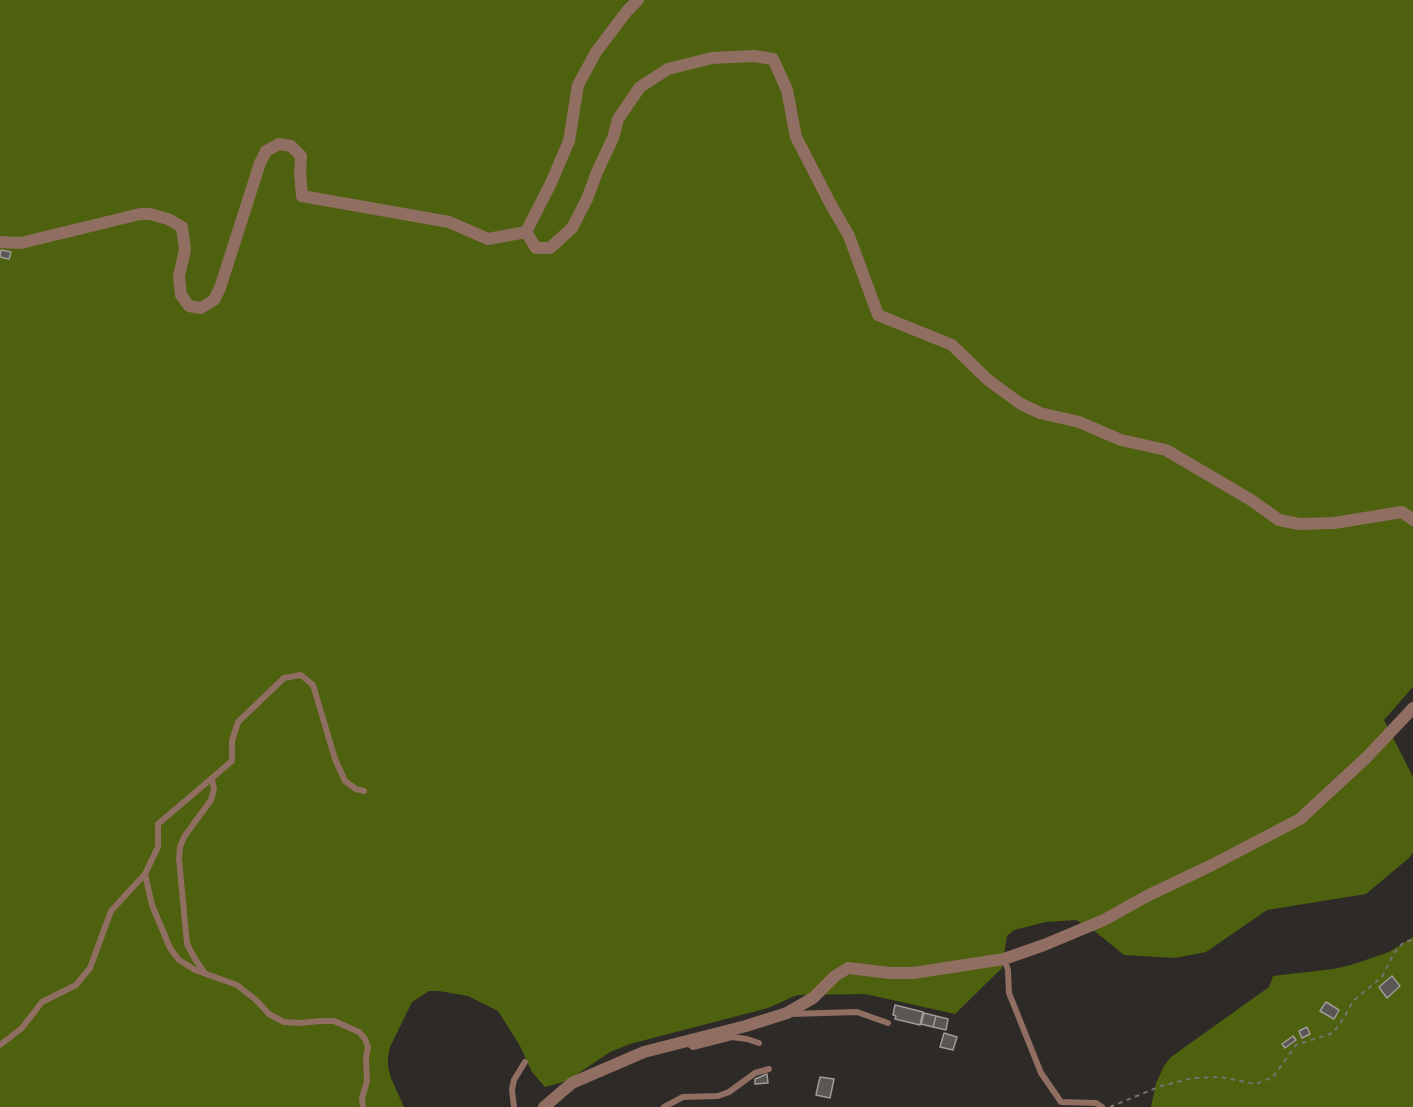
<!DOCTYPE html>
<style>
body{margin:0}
canvas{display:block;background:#2d2a27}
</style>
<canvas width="1413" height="1107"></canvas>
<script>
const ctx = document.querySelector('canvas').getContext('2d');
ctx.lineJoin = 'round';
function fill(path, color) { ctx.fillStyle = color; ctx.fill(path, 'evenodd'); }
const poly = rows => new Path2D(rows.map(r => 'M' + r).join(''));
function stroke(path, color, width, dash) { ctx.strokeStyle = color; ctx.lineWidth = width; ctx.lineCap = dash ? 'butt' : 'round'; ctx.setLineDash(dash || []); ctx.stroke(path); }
const forest = poly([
 [0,0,1413,0,1413,687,1384,720,1413,777,1413,853,1409,858,1366,894,1267,910,1206,952,1175,958,1124,955,1092,929,1076,920,1046,922,1014,930,1007,936,1002,968,955,1014,865,994,797,995,768,1008,630,1044,610,1052,567,1081,545,1087,532,1072,519,1044,498,1011,468,996,439,991,429,991,412,1002,390,1047,388,1057,388,1067,391,1078,404,1107,0,1107],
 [1413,937,1413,1107,1151,1107,1156,1083,1164,1066,1171,1057,1269,987,1273,976,1333,969,1351,965,1389,952]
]);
const building = poly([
 [1,250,11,252,9,259,0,257,1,250],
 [1392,976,1400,986,1387,998,1379,987,1392,976],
 [1326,1002,1339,1010,1334,1019,1320,1011,1326,1002],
 [895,1005,923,1012,920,1025,895,1019,896,1016,893,1015,895,1005],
 [924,1013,936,1016,933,1027,921,1024,924,1013],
 [936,1016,948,1019,946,1030,933,1027,936,1016],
 [1307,1027,1310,1034,1302,1038,1299,1031,1307,1027],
 [944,1033,957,1037,953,1050,940,1047,944,1033],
 [1293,1036,1296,1040,1285,1048,1282,1044,1293,1036],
 [767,1074,768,1083,755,1084,755,1079,767,1074],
 [820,1077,834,1079,830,1098,816,1095,820,1077]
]);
const path = poly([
 [1110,1107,1161,1086,1193,1078,1220,1077,1256,1084,1273,1077,1296,1045,1333,1033,1345,1016,1353,1001,1382,977,1394,953,1404,942,1413,940]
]);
const service = poly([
 [145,874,152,905,170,948,179,960,195,970,237,985,256,1000,269,1014,284,1022,299,1023,321,1021,334,1021,359,1032,365,1039,368,1047,366,1057,367,1081,362,1098,363,1107],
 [1004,959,1008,970,1009,993,1041,1073,1061,1102,1096,1103,1102,1107],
 [204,972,195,959,187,944,179,859,180,847,184,837,211,800,214,789,212,779],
 [791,1014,857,1012,888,1023],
 [685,1041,693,1047,732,1037,747,1039,759,1043],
 [0,1045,22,1028,42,1002,76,985,90,968,111,911,145,874,158,847,158,824,232,761,232,741,238,722,284,678,301,675,313,685,335,759,345,781,356,789,364,791],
 [514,1107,512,1090,514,1080,525,1062],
 [664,1107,683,1097,718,1096,729,1092,755,1073,769,1069]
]);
const minor = poly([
 [526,232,536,248,550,248,572,228,587,199,597,172,613,138,618,119,640,87,668,69,712,58,754,56,773,59,787,90,796,137,830,203,849,236,878,315,952,345,988,380,1021,404,1040,413,1079,422,1121,440,1166,450,1251,500,1279,520,1299,524,1334,523,1402,512,1413,520],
 [526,232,551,183,569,141,578,85,596,52,627,11,638,0],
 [0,242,21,243,140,214,150,214,168,219,182,227,185,250,179,276,181,295,189,306,201,308,214,300,220,288,260,163,266,151,279,144,291,146,301,156,300,173,302,196,449,222,488,239,526,232],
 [544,1107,572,1083,644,1052,746,1026,787,1013,813,998,835,976,848,968,890,973,913,973,1004,959,1044,945,1104,920,1147,896,1212,865,1300,819,1367,757,1413,708]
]);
fill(forest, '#4e610e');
fill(building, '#595653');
stroke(building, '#9e9b98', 1.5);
stroke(path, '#767371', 2, [4.5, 4.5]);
stroke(service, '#906e61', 6);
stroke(minor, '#906e61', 12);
</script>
